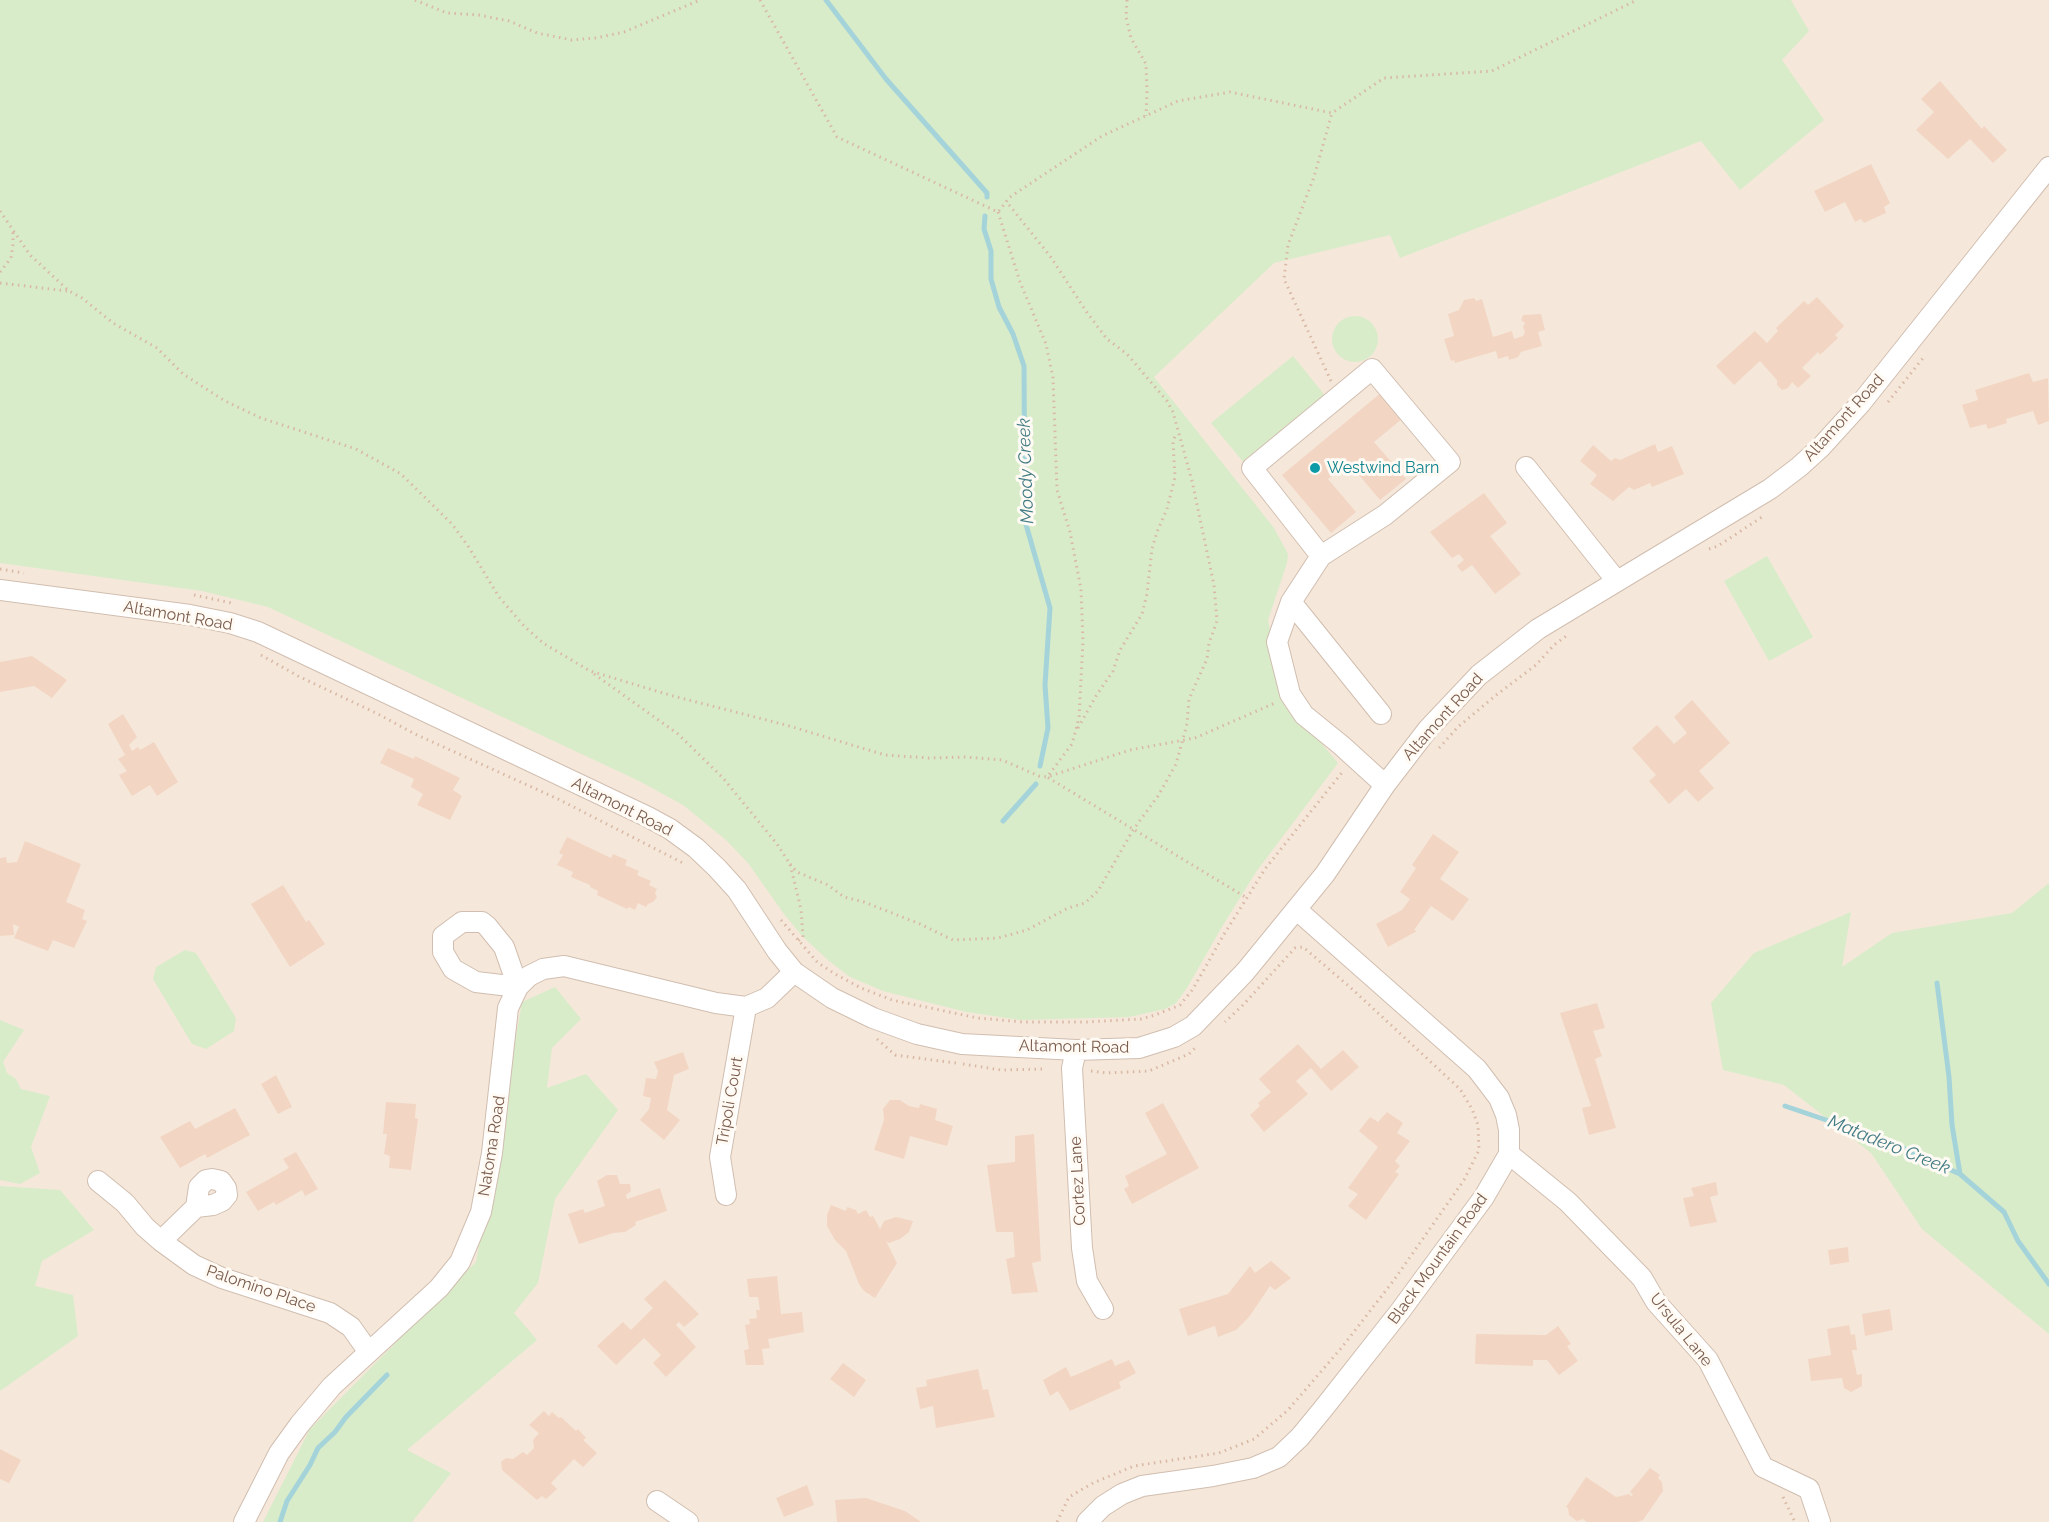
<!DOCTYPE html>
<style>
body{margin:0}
canvas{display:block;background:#fdf6ec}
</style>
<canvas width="2049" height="1522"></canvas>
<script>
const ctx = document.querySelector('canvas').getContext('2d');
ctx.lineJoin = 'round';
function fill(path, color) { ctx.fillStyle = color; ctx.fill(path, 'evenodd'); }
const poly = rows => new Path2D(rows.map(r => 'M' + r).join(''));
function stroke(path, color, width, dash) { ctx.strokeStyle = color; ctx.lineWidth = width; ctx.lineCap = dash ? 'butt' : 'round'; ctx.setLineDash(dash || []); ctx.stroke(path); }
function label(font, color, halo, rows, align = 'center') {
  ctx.font = font + ' Raleway,sans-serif'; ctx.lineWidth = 6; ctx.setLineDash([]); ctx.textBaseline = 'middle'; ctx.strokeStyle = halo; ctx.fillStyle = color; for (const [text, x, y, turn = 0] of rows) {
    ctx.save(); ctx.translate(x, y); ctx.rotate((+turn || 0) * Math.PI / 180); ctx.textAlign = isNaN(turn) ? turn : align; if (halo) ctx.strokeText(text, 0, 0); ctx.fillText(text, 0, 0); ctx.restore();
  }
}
const residential = poly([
 [0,0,2049,0,2049,1522,0,1522]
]);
const green = poly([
 [0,0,1791,0,1809,31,1782,60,1824,120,1740,190,1701,141,1400,258,1390,235,1274,263,1154,377,1274,528,1288,554,1287,563,1268,620,1284,699,1338,763,1256,872,1220,930,1187,988,1176,1003,1165,1009,1129,1017,1020,1020,966,1012,883,991,850,977,829,961,803,937,784,914,748,863,726,840,683,805,639,781,268,607,202,591,0,563],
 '1332 339a23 23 0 1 1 46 0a23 23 0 1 1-46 0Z',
 [1293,356,1327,398,1245,464,1211,423],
 [1767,556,1813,637,1769,661,1724,581],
 [2049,883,2049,1334,1922,1229,1871,1153,1784,1085,1723,1070,1711,1003,1754,953,1851,912,1842,967,1892,933,2012,913],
 [185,950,196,953,236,1018,234,1031,206,1049,192,1044,153,979,156,967],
 [555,987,581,1019,552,1048,547,1088,586,1074,618,1110,555,1199,538,1283,514,1313,537,1340,407,1450,451,1473,412,1522,263,1522,310,1429,476,1262,522,1002],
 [0,1020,24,1030,3,1062,7,1073,16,1079,21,1089,50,1096,31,1147,40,1173,20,1184,0,1180],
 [0,1186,60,1190,94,1230,42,1261,35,1286,73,1295,78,1336,0,1391]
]);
const stream = poly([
 [826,0,886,79,987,193,987,197],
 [985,216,984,229,991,251,991,279,999,307,1013,334,1024,366,1025,521,1050,608,1045,685,1048,728,1040,766],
 [1003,821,1036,784],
 [1937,983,1949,1077,1952,1125,1960,1174],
 [1785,1106,1885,1140,1960,1174,2004,1212,2018,1241,2049,1284],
 [280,1522,287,1501,310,1465,318,1448,335,1432,346,1417,387,1375]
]);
const building = poly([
 [1940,81,1982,129,1984,126,2007,150,1993,163,1970,139,1948,159,1916,130,1934,112,1921,99],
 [1871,164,1890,203,1884,207,1886,213,1864,223,1861,219,1855,222,1845,202,1825,212,1814,191],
 [1817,297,1844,326,1835,335,1838,338,1820,355,1818,352,1802,368,1811,376,1798,388,1792,382,1788,388,1782,390,1777,385,1777,380,1760,361,1734,385,1716,366,1755,331,1767,343,1778,331,1776,328,1804,301,1808,305],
 [1474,298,1476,301,1482,299,1493,337,1512,331,1514,339,1523,336,1525,332,1523,327,1525,323,1521,320,1523,315,1541,314,1545,330,1538,332,1542,346,1521,352,1518,357,1509,360,1508,356,1498,359,1496,351,1455,363,1454,360,1451,361,1444,339,1454,336,1448,314,1459,310,1464,300],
 [2029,373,2033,382,2048,378,2049,421,2038,425,2033,411,2006,419,2007,423,1988,429,1986,424,1970,428,1962,405,1978,400,1975,390],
 [1382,392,1403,418,1374,442,1406,479,1380,500,1348,462,1328,479,1356,512,1331,533,1282,475],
 [1655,444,1658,452,1672,446,1684,474,1652,487,1650,483,1634,490,1629,487,1613,501,1590,484,1597,475,1580,461,1593,445,1611,461,1615,458,1620,460],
 [1484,493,1507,523,1490,536,1521,574,1495,594,1472,565,1462,572,1457,566,1464,560,1459,554,1452,558,1430,532],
 [32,656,67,680,52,698,34,686,0,692,0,662],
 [1692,700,1730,743,1699,771,1714,788,1698,802,1686,789,1669,804,1649,781,1656,775,1632,748,1657,725,1674,744,1687,733,1674,717],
 [123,714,137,737,129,745,132,751,138,747,140,750,154,742,178,782,157,796,150,785,132,796,119,775,127,771,118,759,125,755,108,724],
 [388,748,414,759,415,756,460,778,453,790,462,796,450,820,417,805,423,794,411,787,414,779,380,763],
 [1433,834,1459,852,1440,879,1469,899,1453,921,1431,906,1414,930,1417,931,1388,947,1376,924,1402,910,1410,899,1400,892,1416,868,1412,865],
 [567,837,611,858,613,854,627,860,625,865,639,871,637,875,651,881,649,885,657,889,655,893,657,897,653,902,648,904,646,907,638,903,635,910,629,907,627,909,597,895,598,891,590,887,590,885,571,877,573,872,557,865,563,855,559,853],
 [25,841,81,864,66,902,85,910,82,919,87,921,74,948,53,940,48,951,14,938,19,927,13,924,14,935,0,936,0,858,6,857,7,863,17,862],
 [283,885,306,922,309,920,325,944,290,967,251,904],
 [1597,1003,1605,1028,1593,1031,1602,1056,1595,1059,1616,1128,1589,1135,1582,1108,1591,1106,1560,1013],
 [1298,1044,1321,1069,1343,1050,1359,1067,1331,1091,1311,1068,1296,1081,1308,1094,1264,1132,1250,1115,1260,1106,1258,1103,1271,1092,1259,1079],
 [683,1052,689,1069,674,1075,667,1110,680,1120,664,1140,640,1120,649,1109,651,1098,643,1096,646,1078,656,1079,658,1071,654,1062],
 [276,1075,292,1107,278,1114,261,1084],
 [890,1100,900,1100,909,1106,919,1108,920,1104,937,1109,935,1120,953,1126,947,1146,910,1136,904,1159,874,1150,884,1120,883,1109],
 [386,1102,416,1104,415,1118,418,1119,411,1170,389,1168,390,1156,384,1154,387,1134,383,1134],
 [1163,1103,1199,1168,1132,1204,1124,1189,1129,1186,1125,1176,1167,1154,1145,1113],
 [235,1108,250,1135,207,1158,205,1154,180,1168,160,1137,190,1121,195,1129],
 [1387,1112,1403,1123,1397,1133,1410,1141,1395,1161,1400,1166,1395,1172,1399,1174,1366,1220,1348,1206,1358,1194,1348,1188,1378,1147,1359,1131,1370,1117,1378,1122],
 [1034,1134,1041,1261,1032,1263,1038,1292,1012,1294,1006,1259,1015,1257,1013,1232,996,1232,987,1165,1015,1162,1015,1136],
 [296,1152,318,1189,305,1196,302,1190,276,1205,274,1202,258,1211,246,1192,289,1168,283,1159],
 [607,1175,617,1175,620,1184,630,1184,631,1191,626,1195,627,1199,660,1188,667,1211,635,1222,636,1225,625,1232,613,1233,579,1244,568,1214,583,1209,585,1213,605,1206,597,1181],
 [1716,1182,1718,1195,1710,1197,1717,1222,1690,1227,1683,1198,1694,1196,1691,1188],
 [831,1205,846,1211,847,1207,856,1210,858,1214,866,1210,870,1217,873,1216,880,1229,884,1221,896,1217,913,1221,909,1232,900,1239,889,1243,886,1241,897,1263,875,1298,864,1291,859,1284,846,1251,835,1240,827,1226,827,1215],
 [1848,1247,1849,1262,1830,1265,1828,1250],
 [1271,1261,1291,1278,1275,1290,1270,1286,1249,1317,1236,1330,1218,1337,1215,1326,1188,1336,1179,1309,1228,1294,1250,1266,1255,1273],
 [777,1276,781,1314,802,1312,804,1332,768,1339,770,1348,762,1349,764,1365,746,1365,744,1350,749,1349,745,1325,750,1324,749,1319,757,1318,756,1310,760,1310,758,1297,749,1297,747,1279],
 [665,1280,699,1314,684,1327,679,1322,676,1325,696,1347,666,1377,653,1363,661,1355,644,1338,616,1365,597,1346,623,1322,631,1330,653,1308,644,1299],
 [1890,1309,1893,1330,1865,1336,1862,1314],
 [1849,1325,1851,1335,1855,1334,1857,1350,1852,1350,1857,1375,1862,1374,1862,1386,1851,1392,1844,1388,1842,1378,1811,1381,1808,1359,1831,1355,1827,1329],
 [1558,1326,1571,1344,1567,1346,1578,1361,1559,1375,1547,1360,1533,1360,1533,1366,1475,1364,1476,1334,1546,1335],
 [1112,1359,1115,1366,1129,1360,1136,1373,1119,1382,1121,1388,1070,1411,1058,1391,1050,1396,1043,1380,1066,1367,1071,1377],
 [843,1363,866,1380,854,1397,830,1379],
 [978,1369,983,1390,988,1389,995,1417,936,1428,933,1406,920,1409,916,1388,927,1386,926,1380],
 [544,1411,549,1416,552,1412,559,1418,561,1417,576,1431,578,1429,586,1438,583,1440,597,1453,583,1467,574,1459,551,1483,557,1489,546,1499,542,1496,537,1500,502,1470,501,1462,506,1458,513,1459,523,1452,527,1455,534,1448,533,1440,539,1433,529,1425],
 [0,1449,21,1460,9,1483,0,1479],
 [1650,1468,1660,1475,1658,1478,1662,1482,1663,1491,1643,1520,1637,1522,1587,1522,1583,1519,1577,1521,1569,1515,1568,1508,1566,1507,1586,1477,1616,1497,1629,1494,1631,1496,1633,1495,1630,1492],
 [807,1485,814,1505,784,1517,776,1498],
 [866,1498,905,1511,921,1522,837,1522,835,1500]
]);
const path = poly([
 [415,0,447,13,479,15,509,21,537,33,572,40,596,38,624,32,700,0],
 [760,0,837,137,998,212,1010,197,1102,136,1178,101,1230,92,1332,113,1384,78,1492,71,1637,0],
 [1127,0,1126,17,1131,38,1146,64,1147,91,1146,116],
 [0,211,30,255,69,291,82,298,113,323,157,348,183,374,225,401,261,418,356,449,401,474,452,524,468,546,499,597,524,626,543,643,590,671,673,696,786,725,885,755,929,758,965,757,1002,760,1039,776,1047,777,1130,750,1195,738,1275,703],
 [998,212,1020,282,1046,344,1053,378,1057,490,1070,532,1081,589,1083,641,1079,718,1072,744,1047,777,1247,898],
 [0,272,11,258,13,244,13,229],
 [0,283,67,291],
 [1331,381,1284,279,1288,245,1314,177,1332,113],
 [1888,402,1923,358],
 [1709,549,1718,546,1765,515],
 [0,569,24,573],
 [194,595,232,603],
 [261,655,298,676,376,713,415,734,558,799,683,863],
 [594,674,678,734,723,778,777,844,790,864,801,909,803,937,798,941],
 [1078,728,1096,696,1113,671,1120,650,1142,614,1147,594,1152,549,1157,532,1167,509,1175,477,1173,442,1176,433],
 [1439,748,1458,727,1495,696,1536,665,1554,645,1569,634],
 [790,864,797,872,828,885,844,897,864,902,920,924,953,940,998,938,1027,930,1068,908,1085,903,1098,891,1133,830,1158,796,1176,764,1187,724,1189,699,1207,659,1209,643,1217,621,1214,585,1192,481,1173,412,1167,401,1127,354,1107,339,1088,314,1050,256,1006,201],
 [781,920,818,963,837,975,861,988,892,1000,978,1018,1023,1022,1086,1022,1141,1019,1155,1015,1180,1005,1193,989,1223,936,1265,869,1344,770],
 [877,1039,895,1055,956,1063],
 [963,1064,1001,1070,1046,1069],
 [1091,1071,1106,1073,1149,1071,1189,1054,1195,1048],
 [1783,1497,1795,1522],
 [1057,1522,1069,1497,1093,1483,1134,1466,1219,1453,1254,1439,1288,1410,1343,1346,1394,1280,1464,1180,1479,1150,1478,1125,1472,1109,1460,1089,1351,988,1303,947,1295,948,1243,1005,1225,1022]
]);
const minor = poly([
 [1526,467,1616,580],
 [1321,556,1252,468,1372,369,1450,462,1385,515,1321,556,1291,602,1277,642,1290,694,1304,715,1341,745,1385,785],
 [0,590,190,615,230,623,258,632,648,817,670,829,696,848,717,868,737,890,777,951,794,972,832,998,873,1018,917,1034,962,1044,1076,1050,1139,1048,1174,1037,1193,1026,1245,972,1325,874,1385,785,1428,729,1479,675,1538,629,1770,489,1799,467,1821,447,1861,403,2049,167],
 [1291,602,1381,714],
 [462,922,482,922,487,926,504,947,518,987,476,982,453,969,443,952,443,936,462,922],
 [1076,1050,1072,1068,1082,1248,1087,1281,1103,1309],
 [1509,1154,1568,1202,1642,1278,1656,1302,1708,1360,1763,1467,1809,1489,1820,1522],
 [98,1181,125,1203,145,1227,161,1241,194,1265,222,1278,330,1313,351,1327,368,1351],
 [726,1195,720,1157,746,1007],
 [161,1241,196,1207,213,1205,222,1201,227,1195,226,1188,221,1181,212,1179,206,1180,199,1187,196,1207],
 [657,1501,688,1522],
 [244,1522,279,1453,300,1424,332,1386,439,1288,460,1262,481,1212,492,1153,508,1008,518,987,529,976,543,969,564,966,716,1003,746,1007,767,998,794,972],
 [1087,1522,1103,1506,1122,1494,1142,1486,1213,1476,1253,1468,1279,1457,1300,1437,1323,1409,1401,1310,1484,1197,1509,1154,1509,1130,1506,1115,1499,1098,1477,1069,1297,910]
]);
const markers = [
 [1315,468,6,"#0f9aa8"]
];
const streetNames = [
 ["Altamont Road",1844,418,-48],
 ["Altamont Road",178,616,10],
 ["Altamont Road",1443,717,-48],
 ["Altamont Road",622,807,27],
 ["Altamont Road",1074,1047,1],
 ["Tripoli Court",730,1101,-80],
 ["Natoma Road",492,1146,-81],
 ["Cortez Lane",1078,1181,-93],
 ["Black Mountain Road",1438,1259,-54],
 ["Palomino Place",261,1289,19],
 ["Ursula Lane",1681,1330,51]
];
const cultureNames = [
 ["Westwind Barn",1327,468]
];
const waterNames = [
 ["Moody Creek",1026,471,-92],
 ["Matadero Creek",1889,1145,22]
];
fill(residential, '#f5e8da');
fill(green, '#d8ecc9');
stroke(stream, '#a5d3da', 5);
fill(building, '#f3d5c3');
stroke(minor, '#d1beb0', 22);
stroke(path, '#d9b8a5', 3, [1.5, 4.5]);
stroke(minor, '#fff', 20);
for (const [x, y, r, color] of markers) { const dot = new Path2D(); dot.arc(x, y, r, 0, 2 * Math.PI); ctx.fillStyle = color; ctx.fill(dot); stroke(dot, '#fffaf3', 2); }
label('16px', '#7a5c4d', '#fffaf3', streetNames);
label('16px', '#0d838f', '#fffaf3', cultureNames, 'left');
label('italic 18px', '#437c86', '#fffaf3', waterNames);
</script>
